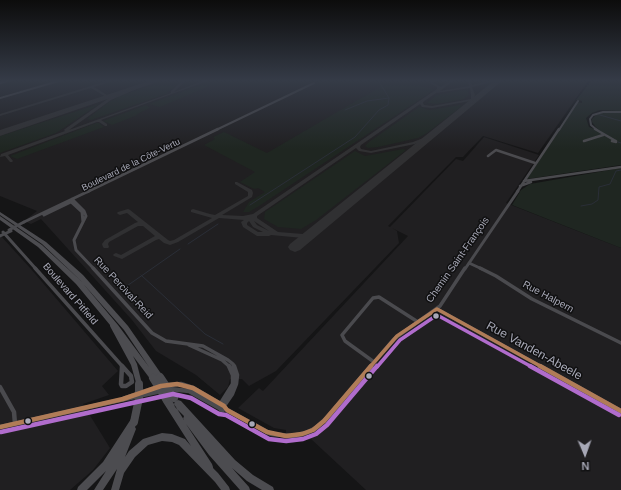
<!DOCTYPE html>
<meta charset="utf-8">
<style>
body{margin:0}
#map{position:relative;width:621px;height:490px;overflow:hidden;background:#151516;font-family:Arial,sans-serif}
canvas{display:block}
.north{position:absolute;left:565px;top:434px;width:40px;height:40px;-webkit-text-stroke:3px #101011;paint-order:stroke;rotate:178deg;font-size:11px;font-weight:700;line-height:16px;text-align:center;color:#a7a8b6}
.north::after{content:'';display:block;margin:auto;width:14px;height:18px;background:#a7a8b6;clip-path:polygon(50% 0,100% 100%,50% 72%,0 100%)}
</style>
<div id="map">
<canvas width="621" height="490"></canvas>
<div class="north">N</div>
</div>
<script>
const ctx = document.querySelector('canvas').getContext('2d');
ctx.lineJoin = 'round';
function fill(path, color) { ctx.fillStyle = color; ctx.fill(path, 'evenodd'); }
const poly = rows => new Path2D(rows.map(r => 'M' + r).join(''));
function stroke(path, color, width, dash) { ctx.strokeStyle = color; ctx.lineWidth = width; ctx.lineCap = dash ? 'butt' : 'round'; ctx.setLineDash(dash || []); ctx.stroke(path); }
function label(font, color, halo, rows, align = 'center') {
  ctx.font = font + ' Arial,sans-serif'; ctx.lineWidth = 3; ctx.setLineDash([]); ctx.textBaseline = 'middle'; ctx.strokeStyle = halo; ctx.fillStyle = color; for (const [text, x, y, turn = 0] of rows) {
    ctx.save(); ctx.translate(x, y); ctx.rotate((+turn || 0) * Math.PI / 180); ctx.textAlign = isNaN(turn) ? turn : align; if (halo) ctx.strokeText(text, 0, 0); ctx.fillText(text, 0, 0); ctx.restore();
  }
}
const built = poly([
 [12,80,60,80,0,97,0,84],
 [63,80,589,80,538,153,483,136,463,157,456,157,388,226,390,227,456,159,463,161,484,137,539,155,506,203,621,248,621,490,366,490,311,439,286,444,286,430,274,428,238,408,259,388,263,391,408,236,392,228,397,231,399,243,276,371,249,386,242,379,230,379,228,387,220,395,196,375,156,351,132,320,41,219,31,224,24,221,37,211,0,196,0,98],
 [0,235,31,269,118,371,102,386,109,395,83,404,110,448,93,470,70,490,0,490]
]);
const green = poly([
 [167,80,182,80,166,94,91,120,87,119,109,102,120,96],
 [377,80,421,80,418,83,420,86,433,89,428,94,259,206,249,212,243,212,249,202,265,192,258,188,255,189,252,188,240,182,255,172,204,145,215,139,213,137,224,132,267,153,380,87],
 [592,80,621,80,621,111,600,110,592,113,586,118,589,127,598,130,592,122,592,119,596,115,602,113,621,113,621,165,527,179,576,102,582,103,582,101,576,100],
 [203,84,209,86,160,107,149,104],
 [468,89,469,95,464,99,437,104,427,103,437,95],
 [99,104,56,133,0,153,0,136],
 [146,105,150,108,139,113,135,116,112,125,103,121],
 [459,105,462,106,427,133,418,138,378,147,368,148,365,146,369,142,419,107,430,110],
 [96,123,99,123,104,127,17,159,10,156],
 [403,149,406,150,316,220,301,229,278,227,264,219,265,212,355,151,365,156],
 [621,168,621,248,512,205,521,190,530,184]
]);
const stream = poly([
 [345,110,367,101,389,98],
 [600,115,621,121],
 [618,142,621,143],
 [250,205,355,137,379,110,388,105,389,98,378,80],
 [581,206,592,204,598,200,599,187,610,184,616,171,621,170],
 [188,244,218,224],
 [141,275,205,334,223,344],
 [124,288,180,249]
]);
const taxiway = poly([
 [110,80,115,80,94,87,107,95,114,94,116,95,115,96,106,97,91,88,0,116,0,114,110,80],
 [183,80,186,80,174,92,205,80,210,80,101,120,107,124,107,126,105,126,99,122,97,122,8,155,13,161,12,162,10,162,5,156,0,157,1,154,65,131,64,130,65,129,109,98,138,86,141,87,111,100,69,130,171,93,171,91,183,80],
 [432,80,435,80,433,83,441,87,451,80,454,80,440,91,469,86,468,80,471,80,472,85,493,80,499,80,472,87,475,95,474,97,481,95,483,96,474,100,468,108,465,107,470,101,432,108,422,107,420,104,361,145,360,147,361,149,371,151,413,142,431,135,433,136,432,137,415,144,371,153,359,151,356,148,257,216,257,218,278,232,303,234,312,231,314,232,315,233,314,234,303,238,271,235,269,236,257,236,243,227,241,222,244,220,219,218,178,242,170,245,164,243,159,239,156,240,122,259,114,256,113,255,114,254,116,253,121,255,155,236,143,226,138,226,109,242,108,244,109,247,108,248,104,248,103,247,102,244,105,240,135,223,138,222,127,213,120,215,118,214,117,213,118,212,128,209,130,210,168,240,170,241,174,240,212,218,191,212,191,210,193,209,210,214,215,215,248,196,248,192,235,184,235,182,237,182,252,190,253,193,252,197,222,215,243,216,253,214,437,89,437,87,430,83,432,80],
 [470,88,471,95,471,99,466,100,432,106,424,105,423,103,423,102,436,93,470,88],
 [249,221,253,227,263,232,258,232,247,225,247,223,249,221],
 [254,221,269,231,257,225,254,221]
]);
const runway = poly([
 [152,80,163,80,0,136,0,130,152,80],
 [495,80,503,80,300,250,295,252,290,250,288,247,290,244,495,80]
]);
const minorFar4 = poly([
 [0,98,62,80],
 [216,130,314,83],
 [559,130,578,101],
 [597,130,591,125,590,119,593,115,603,112,621,112]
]);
const minorFar3 = poly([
 [595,129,614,140],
 [614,140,616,141,616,142,612,141,614,140],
 [584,141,603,135],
 [488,156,496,150,535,163],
 [524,181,621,167],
 [520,186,531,182],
 [87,192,218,129],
 [517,192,559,129]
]);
const minorFar2 = poly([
 [72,199,84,211,86,216,74,240,76,250,94,269],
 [70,201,82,212,83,222],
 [44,215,73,201],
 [24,222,89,191],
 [3,232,36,269],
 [0,236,11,231],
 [469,263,482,269],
 [465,269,518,191]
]);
const minorFar1 = poly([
 [35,268,123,367],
 [93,268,152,333,166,341,203,346,228,360,233,364,234,367],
 [480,268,496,276,532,299,621,343],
 [437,309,542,367],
 [189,345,222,360,230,367],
 [374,362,345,341,342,335,373,298,379,297,418,322],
 [370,367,394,339,440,306,465,268]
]);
const minor = poly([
 [540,366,621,411],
 [122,367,121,384,122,386,126,386,132,382,131,376,122,366],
 [167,385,181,384,193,388,224,406,227,410,271,434,292,436,306,433,316,428,327,418,371,366],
 [0,387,14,412,15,424],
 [170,389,189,391,223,410],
 [123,399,158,387],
 [220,405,233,384,233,375,229,366],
 [221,410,232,394,236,384,237,375,234,366],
 [0,427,161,391]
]);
const major = poly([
 [0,83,10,80]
]);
const highway = poly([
 [3,80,9,80,0,83,0,81,3,80],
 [0,212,46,242,83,275,128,326,162,375,163,377,162,379,160,380,158,379,156,377,155,380,153,381,151,380,133,356,137,364,142,384,141,386,139,387,137,386,131,365,111,328,110,326,110,325,76,284,38,247,0,220,0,216,42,245,80,280,118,325,149,367,124,330,79,279,42,244,0,215,0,212],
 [166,395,169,396,184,420,183,419,184,416,175,407,174,404,175,401,178,400,181,401,235,460,253,475,273,487,274,490,262,490,247,481,232,468,249,487,250,490,240,490,209,455,186,424,212,464,213,467,213,468,218,473,229,487,230,490,221,490,215,482,179,445,172,442,162,441,148,445,135,457,124,473,119,490,111,490,117,469,103,490,94,490,106,471,87,490,77,490,78,487,103,462,131,419,134,418,137,419,138,422,135,427,136,429,125,457,121,463,129,451,143,439,162,433,172,434,185,439,191,446,163,402,162,399,163,396,166,395]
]);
const minorBridge = poly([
 [9,230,24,222]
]);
const highwayBridge = poly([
 [160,377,174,398],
 [153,378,166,399],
 [134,422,139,398,139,384]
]);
const bus1Far1 = poly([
 [370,367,397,336,437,309,542,367]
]);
const bus1 = poly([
 [540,366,621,411],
 [0,427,123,399,161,386,177,384,193,388,224,406,227,410,267,432,286,436,302,434,313,430,324,421,371,366]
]);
const bus2Far1 = poly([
 [377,367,400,340,437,315,532,367]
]);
const bus2 = poly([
 [530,366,619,415],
 [1,432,173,394,191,398,219,414,226,415,269,439,286,441,303,439,316,434,327,425,377,366]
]);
const markers = [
 [436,316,3.5,"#a7a8b6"],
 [369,376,3.5,"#a7a8b6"],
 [28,421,3.5,"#a7a8b6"],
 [252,424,3.5,"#a7a8b6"]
];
const farStreetnames = [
 ["Boulevard de la Côte-Vertu",131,165,-26]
];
const streetNames = [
 ["Chemin Saint-François",458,260,-55],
 ["Rue Percival-Reid",123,288,47],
 ["Boulevard Pitfield",70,294,49],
 ["Rue Halpern",548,297,28]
];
const nearStreetnames = [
 ["Rue Vanden-Abeele",534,351,29]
];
fill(built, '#201f21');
fill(green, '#1f2621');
stroke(stream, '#2a2e37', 1);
fill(taxiway, '#303032');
fill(runway, '#303032');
stroke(minorFar4, '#4a4a4e', 2);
stroke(minorFar3, '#4a4a4e', 2.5);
stroke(minorFar2, '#4a4a4e', 3);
stroke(minorFar1, '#4a4a4e', 3.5);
stroke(minor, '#4a4a4e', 4.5);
stroke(major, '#4c4c50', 2.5);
fill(highway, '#4c4c50');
stroke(minorBridge, '#4a4a4e', 3);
stroke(highwayBridge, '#4c4c50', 8);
stroke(bus1Far1, '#b07c57', 3.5);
stroke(bus1, '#b07c57', 4.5);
stroke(bus2Far1, '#b06ccc', 3.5);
stroke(bus2, '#b06ccc', 4.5);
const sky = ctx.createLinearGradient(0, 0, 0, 149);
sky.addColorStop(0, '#0c0c0c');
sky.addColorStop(0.54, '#353b47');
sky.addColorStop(1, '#353b4700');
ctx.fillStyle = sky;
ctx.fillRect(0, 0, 621, 149);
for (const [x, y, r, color] of markers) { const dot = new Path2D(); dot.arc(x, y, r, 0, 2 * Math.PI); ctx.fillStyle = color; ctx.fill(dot); stroke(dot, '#101011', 1.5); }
label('9px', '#a7a8b6', '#101011', farStreetnames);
label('10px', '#a7a8b6', '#101011', streetNames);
label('12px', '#a7a8b6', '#101011', nearStreetnames);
</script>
